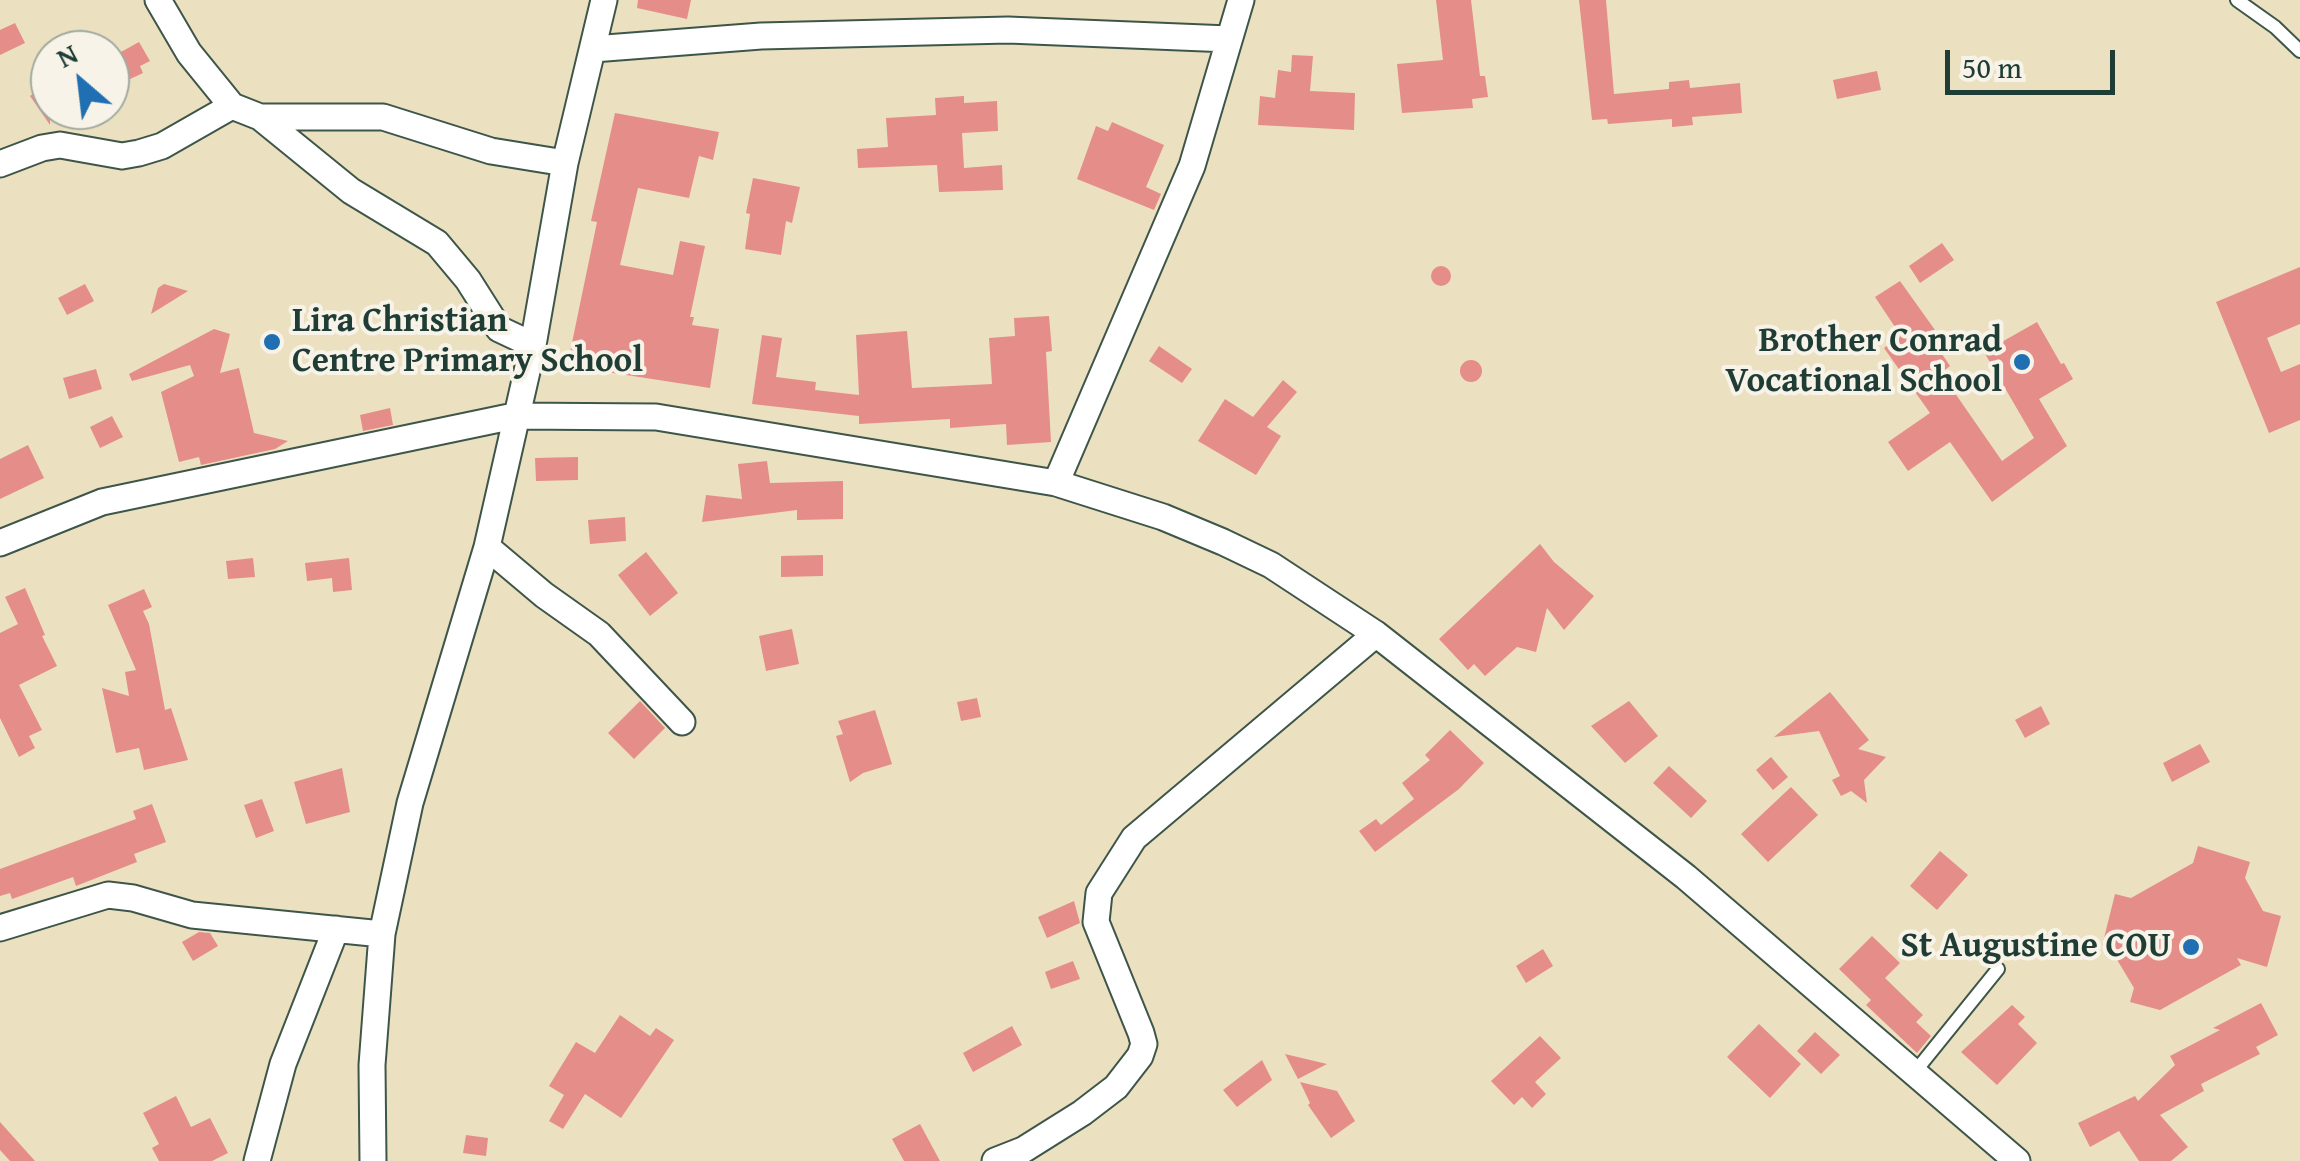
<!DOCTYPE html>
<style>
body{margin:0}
#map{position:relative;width:2300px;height:1161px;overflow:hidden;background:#ebe1c0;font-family:"Gentium Book Plus",serif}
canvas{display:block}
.north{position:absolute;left:30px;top:30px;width:100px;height:100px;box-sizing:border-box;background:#f7f3e8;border:2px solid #a1aaa0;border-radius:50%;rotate:332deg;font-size:28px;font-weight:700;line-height:40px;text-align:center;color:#1f3d34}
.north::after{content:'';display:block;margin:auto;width:35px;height:45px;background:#1f6fb2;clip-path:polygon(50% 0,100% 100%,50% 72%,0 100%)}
.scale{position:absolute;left:1945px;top:50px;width:170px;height:45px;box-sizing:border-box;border:5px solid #1f3d34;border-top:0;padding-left:12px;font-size:30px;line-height:35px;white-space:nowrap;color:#1f3d34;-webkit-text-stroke:8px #f7f3e8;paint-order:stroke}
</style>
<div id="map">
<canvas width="2300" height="1161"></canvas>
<div class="north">N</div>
<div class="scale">50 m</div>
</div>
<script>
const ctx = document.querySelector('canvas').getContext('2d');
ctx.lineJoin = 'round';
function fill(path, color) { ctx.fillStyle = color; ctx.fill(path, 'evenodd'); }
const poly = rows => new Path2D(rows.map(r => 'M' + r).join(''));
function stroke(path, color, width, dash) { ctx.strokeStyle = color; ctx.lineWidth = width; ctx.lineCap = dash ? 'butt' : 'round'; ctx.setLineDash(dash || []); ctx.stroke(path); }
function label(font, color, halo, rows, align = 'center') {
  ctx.font = font + ' "Gentium Book Plus",serif'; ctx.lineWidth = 8; ctx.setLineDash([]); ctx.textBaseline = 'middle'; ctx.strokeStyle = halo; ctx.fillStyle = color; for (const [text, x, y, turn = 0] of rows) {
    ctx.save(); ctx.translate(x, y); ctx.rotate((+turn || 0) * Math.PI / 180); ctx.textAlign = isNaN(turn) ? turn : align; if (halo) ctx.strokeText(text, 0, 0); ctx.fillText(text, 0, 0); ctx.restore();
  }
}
const building = poly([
 [638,0,691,0,687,19,637,8],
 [1436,0,1471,0,1480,76,1485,76,1488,97,1472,99,1473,108,1402,113,1397,64,1443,60],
 [1579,0,1606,0,1614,94,1669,89,1669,82,1689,80,1690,88,1740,83,1742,113,1692,117,1693,125,1672,127,1672,119,1608,124,1607,119,1592,120],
 [15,23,25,43,0,55,0,30],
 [139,42,150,61,140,66,143,73,128,80,125,75,110,83,110,58],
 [1292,55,1313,56,1310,91,1355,93,1354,130,1258,125,1260,96,1275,98,1278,70,1291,72],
 [1877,71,1881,90,1837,99,1833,80],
 [50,82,50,125,30,96],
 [964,96,964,103,997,101,998,131,962,133,964,168,1002,165,1003,190,939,192,937,165,858,168,857,149,888,147,886,118,936,115,935,98],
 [615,113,719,132,713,160,699,156,689,198,638,188,620,265,673,275,680,241,705,246,690,317,694,317,692,325,719,329,710,388,607,372,568,362,597,222,591,221],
 [1112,122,1164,145,1146,187,1161,194,1154,210,1077,179,1096,126,1108,131],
 [753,178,800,187,792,223,786,221,781,255,745,249,750,214,746,213],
 [1942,243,1954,260,1920,283,1909,266],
 '1431 276a10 10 0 1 1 20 0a10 10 0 1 1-20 0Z',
 [2300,267,2300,324,2267,338,2281,372,2300,364,2300,420,2269,433,2216,302],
 [1900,281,1945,344,1938,348,1950,366,1941,373,2002,461,2034,438,1984,352,2037,322,2061,364,2064,363,2073,379,2039,399,2067,446,1992,502,1950,442,1908,471,1888,442,1930,413,1884,348,1901,336,1875,297],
 [85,284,94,301,67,315,58,298],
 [164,284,188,291,151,314,158,288],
 [1049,316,1052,351,1046,352,1051,442,1007,445,1006,424,950,428,950,419,859,424,859,416,752,404,762,335,782,338,776,377,816,382,815,390,859,395,856,335,907,331,912,388,992,384,989,338,1015,336,1014,318],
 [214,329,230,334,220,373,239,368,254,433,288,441,275,449,201,465,199,457,179,462,161,392,194,376,190,365,132,381,129,374],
 [1159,346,1192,369,1182,383,1149,361],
 '1460 371a11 11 0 1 1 22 0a11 11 0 1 1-22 0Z',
 [96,369,102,389,69,399,63,378],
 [1283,380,1297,392,1267,427,1281,436,1256,475,1198,441,1225,399,1253,417],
 [390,408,393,425,363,431,360,415],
 [112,416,123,437,100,448,90,427],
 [28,445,44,478,0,499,0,459],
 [578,457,578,480,536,481,535,458],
 [767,461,770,483,843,481,843,519,797,520,797,510,702,522,706,495,742,499,738,464],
 [625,517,626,541,590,544,588,520],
 [1540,544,1554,562,1594,596,1564,630,1547,608,1536,652,1517,647,1485,676,1474,664,1468,670,1439,639],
 [646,552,678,593,650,616,618,575],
 [823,555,823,576,781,577,781,556],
 [253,558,255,577,228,579,226,561],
 [349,558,352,590,333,592,332,578,307,581,305,563],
 [25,588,45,635,42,636,57,666,19,685,42,730,29,736,35,748,19,757,0,718,0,633,18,624,5,597],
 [144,589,152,607,143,611,149,624,165,710,171,708,188,760,144,770,139,748,116,753,102,688,129,696,125,672,136,670,108,605],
 [792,629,799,664,766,671,759,636],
 [1830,692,1869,740,1858,749,1886,757,1864,780,1867,803,1851,791,1841,796,1832,780,1840,776,1819,731,1774,737],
 [977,698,981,717,961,721,957,702],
 [640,701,665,728,634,759,608,733],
 [1629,701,1658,736,1625,763,1591,726],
 [2041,706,2050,724,2025,738,2015,720],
 [875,710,892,764,863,773,850,782,836,736,843,734,838,721],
 [1450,730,1484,763,1459,789,1375,852,1359,831,1376,819,1381,825,1414,799,1402,783,1430,760,1425,755],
 [2200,744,2210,762,2172,782,2163,763],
 [1771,757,1788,777,1773,790,1756,770],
 [1669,766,1707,801,1691,818,1653,783],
 [342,768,350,812,306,824,294,782],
 [1791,787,1818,815,1768,862,1741,834],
 [262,799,274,831,256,838,244,805],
 [152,804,166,842,134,854,137,862,76,886,73,877,12,899,10,893,0,896,0,869,136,819,133,811],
 [2198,846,2250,862,2245,878,2263,911,2281,916,2267,967,2237,958,2241,965,2160,1010,2130,1002,2134,988,2110,948,2102,946,2115,894,2131,898,2193,863],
 [1940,851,1968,875,1937,910,1910,886],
 [1074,901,1080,923,1047,938,1038,917],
 [199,932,210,933,218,946,193,961,182,942],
 [1872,936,1900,963,1885,978,1923,1015,1916,1022,1931,1036,1917,1053,1866,1005,1871,1000,1839,969],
 [1543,949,1553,966,1526,983,1516,966],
 [1073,961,1080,979,1051,989,1045,972],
 [2261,1003,2278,1035,2256,1047,2260,1054,2201,1084,2204,1091,2160,1115,2188,1147,2171,1161,2139,1161,2119,1131,2090,1147,2078,1123,2135,1096,2138,1101,2175,1065,2170,1056,2220,1030,2213,1028],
 [2012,1005,2025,1017,2018,1024,2037,1043,1997,1085,1961,1052],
 [620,1015,650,1036,656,1028,674,1040,621,1118,585,1094,563,1129,549,1121,564,1095,549,1086,576,1042,595,1053],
 [1759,1024,1801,1064,1770,1098,1727,1057],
 [1012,1026,1022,1045,973,1072,963,1053],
 [1815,1032,1840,1055,1821,1074,1797,1051],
 [1540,1036,1561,1058,1535,1082,1546,1094,1532,1108,1522,1097,1514,1105,1491,1081],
 [1285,1054,1327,1064,1298,1079],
 [1262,1060,1272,1080,1237,1107,1223,1090],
 [1300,1082,1337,1091,1355,1121,1331,1138,1308,1105,1310,1103],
 [176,1096,191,1127,210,1118,228,1153,212,1161,159,1161,152,1148,159,1144,143,1113],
 [0,1122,35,1161,10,1161,0,1150],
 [920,1124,940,1161,904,1161,892,1139],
 [466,1135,488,1138,486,1156,463,1153]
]);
const service = poly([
 [2237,0,2275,27,2300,51],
 [1914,1073,1998,969]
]);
const minor = poly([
 [158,0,189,53,232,106,260,117,351,191,437,243,468,280,499,329,533,345],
 [593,49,761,36,1008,30,1229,39],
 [260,117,383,117,491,151,565,163],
 [0,164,42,148,60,145,122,156,139,153,162,146,232,106],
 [1056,483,1192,166,1241,0],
 [0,543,102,502,514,416,656,417,1056,483,1163,517,1223,542,1271,565,1376,634,1686,877,2017,1161],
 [487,547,544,595,599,634,682,722],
 [0,928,108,895,133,898,192,915,382,934],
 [257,1161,283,1064,336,929],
 [373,1161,372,1065,382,934,410,803,487,547,533,345,565,163,604,0],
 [995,1161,1023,1150,1082,1113,1116,1087,1140,1056,1144,1044,1141,1033,1096,922,1099,893,1134,838,1376,634]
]);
const markers = [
 [272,342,10,"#1f6fb2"],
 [2022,362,10,"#1f6fb2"],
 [2191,947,10,"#1f6fb2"]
];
const poiNames = [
 ["Lira Christian",292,322,"left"],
 ["Centre Primary School",292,362,"left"],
 ["Brother Conrad",2002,342],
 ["Vocational School",2002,382],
 ["St Augustine COU",2171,947]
];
fill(building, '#e58d89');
stroke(service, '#3e5649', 16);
stroke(minor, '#3e5649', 29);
stroke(service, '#fff', 12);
stroke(minor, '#fff', 25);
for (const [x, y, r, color] of markers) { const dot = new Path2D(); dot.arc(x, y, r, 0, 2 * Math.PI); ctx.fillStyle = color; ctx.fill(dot); stroke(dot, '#f7f3e8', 4); }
label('bold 35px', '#1f3d34', '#f7f3e8', poiNames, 'right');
</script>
